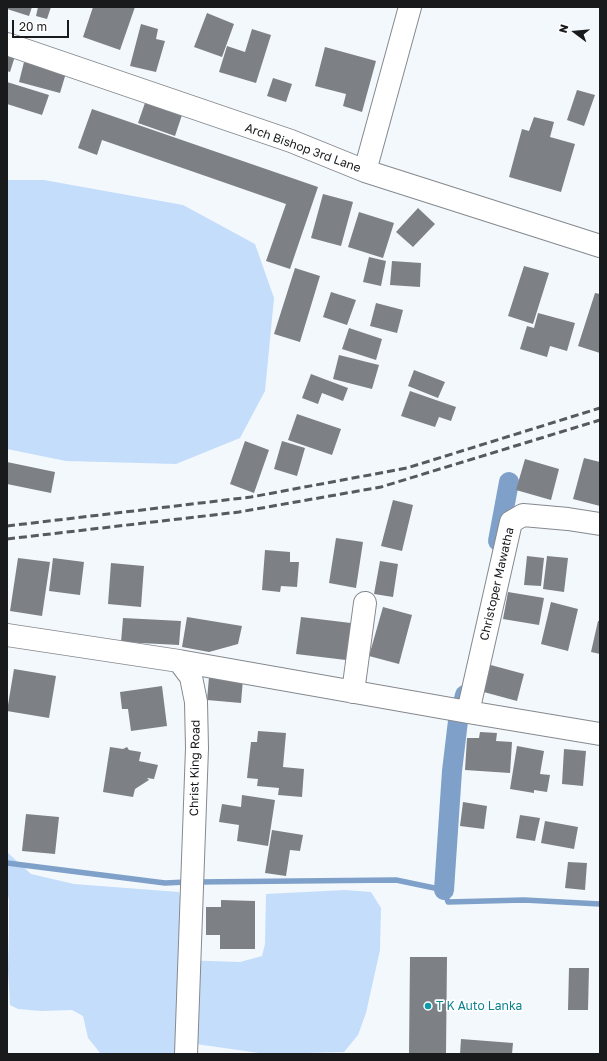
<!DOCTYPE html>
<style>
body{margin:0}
#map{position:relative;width:607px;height:1061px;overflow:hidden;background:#f3f8fd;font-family:"Golos Text",sans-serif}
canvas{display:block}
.frame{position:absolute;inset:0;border:8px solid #181a1c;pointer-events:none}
.north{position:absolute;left:555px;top:12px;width:40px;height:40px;-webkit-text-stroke:3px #fff;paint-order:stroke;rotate:286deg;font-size:11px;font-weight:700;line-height:16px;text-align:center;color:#181a1c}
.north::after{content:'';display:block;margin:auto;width:14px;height:18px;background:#181a1c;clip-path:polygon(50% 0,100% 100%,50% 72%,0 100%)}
.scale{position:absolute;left:12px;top:20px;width:57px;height:18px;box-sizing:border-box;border:2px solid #181a1c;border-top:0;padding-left:5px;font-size:12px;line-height:14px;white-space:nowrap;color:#181a1c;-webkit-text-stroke:3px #fff;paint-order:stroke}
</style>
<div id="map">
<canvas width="607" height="1061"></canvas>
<div class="frame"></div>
<div class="north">N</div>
<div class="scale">20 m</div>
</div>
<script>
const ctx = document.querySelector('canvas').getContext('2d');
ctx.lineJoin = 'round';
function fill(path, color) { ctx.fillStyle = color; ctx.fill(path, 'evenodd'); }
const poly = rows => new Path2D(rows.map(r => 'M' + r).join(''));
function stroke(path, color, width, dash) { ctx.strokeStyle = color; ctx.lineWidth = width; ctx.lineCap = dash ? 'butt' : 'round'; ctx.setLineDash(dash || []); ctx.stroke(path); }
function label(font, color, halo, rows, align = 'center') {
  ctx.font = font + ' "Golos Text",sans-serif'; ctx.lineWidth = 3.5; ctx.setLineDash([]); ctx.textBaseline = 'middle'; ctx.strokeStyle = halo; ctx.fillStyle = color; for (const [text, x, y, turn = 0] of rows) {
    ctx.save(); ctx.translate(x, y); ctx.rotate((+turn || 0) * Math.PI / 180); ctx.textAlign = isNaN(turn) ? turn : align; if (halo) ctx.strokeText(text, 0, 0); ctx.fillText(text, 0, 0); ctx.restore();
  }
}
const green = poly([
 [7,180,44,180,183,205,255,244,274,298,265,391,240,438,176,464,66,461,7,449],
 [7,852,31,874,74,884,179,892,182,906,178,943,179,960,240,962,262,956,265,944,266,894,345,890,371,892,381,908,380,950,366,1013,358,1035,344,1052,266,1054,196,1044,189,1054,101,1054,88,1038,83,1016,72,1010,41,1011,18,1009,10,1005,8,970,9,929,9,900,7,891]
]);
const stream = poly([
 [7,863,165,883,187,882],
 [196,882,396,880,444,890,448,902,524,900,600,904]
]);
const canal = poly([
 [498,541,509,482],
 [444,890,452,771,458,721,465,695]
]);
const building = poly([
 [7,7,32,7,29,16,7,9],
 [38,7,51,7,47,19,36,16],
 [93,7,135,7,120,50,83,37],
 [207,13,234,24,222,57,194,47],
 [141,24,158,29,156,39,165,41,156,72,130,66],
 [252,29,271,35,256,83,219,72,227,46,245,52],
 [325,47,376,61,362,112,343,106,346,94,315,86],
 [7,51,16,53,10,72,7,71],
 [24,62,66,73,60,93,19,82],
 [273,78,292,84,286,102,267,96],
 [7,82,49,95,42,115,7,104],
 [577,90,595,95,584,126,567,120],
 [146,100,183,112,175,136,138,123],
 [92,109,318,187,290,269,266,261,286,204,102,140,97,155,78,148],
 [534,117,554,122,550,137,575,144,561,192,509,177,522,129,529,131],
 [323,194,353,202,341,246,311,238],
 [418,208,435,224,413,247,396,232],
 [359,212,394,223,383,258,348,247],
 [369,257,386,261,381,286,363,282],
 [392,261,421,263,420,287,390,285],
 [524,266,549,273,533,324,508,316],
 [295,268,320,276,300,342,274,334],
 [331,292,356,300,347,325,323,317],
 [595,293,600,294,600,353,578,346],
 [376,303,403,310,397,333,370,326],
 [538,313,575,323,567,351,550,346,547,357,520,349,527,326,534,328],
 [349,328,382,339,376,360,342,349],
 [339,355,379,365,372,389,333,379],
 [414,370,445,382,438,398,408,386],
 [311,374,348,388,343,401,322,393,318,404,302,398],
 [410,391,456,407,451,421,439,417,435,427,401,416],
 [297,414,341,429,332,455,288,440],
 [245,441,269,450,254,493,230,484],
 [282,441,305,448,297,476,274,469],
 [584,458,600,462,600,506,573,499],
 [525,459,559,469,551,500,516,490],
 [7,462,55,472,51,493,7,484],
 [393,500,413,505,402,551,381,546],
 [336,538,363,542,356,588,329,583],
 [265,550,290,552,290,562,299,562,297,587,281,586,280,592,262,590],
 [527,556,544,558,541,586,524,585],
 [547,556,568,558,564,592,543,589],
 [18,558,50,562,42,616,10,611],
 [53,558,84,562,80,595,49,591],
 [380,561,398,564,393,597,374,594],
 [111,563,144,566,141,607,108,604],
 [508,592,544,598,539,625,503,619],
 [551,602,578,609,568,651,541,644],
 [383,607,412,615,399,664,369,656],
 [187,617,242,626,238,644,209,652,182,647],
 [301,617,351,623,346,660,296,654],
 [123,618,181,621,179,645,121,642],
 [598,621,600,621,600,654,591,652],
 [487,664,524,674,517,701,480,691],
 [14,669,56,676,49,718,7,711],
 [209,677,243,679,241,703,207,700],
 [162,686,167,726,131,731,128,709,122,709,120,692],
 [258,731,286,733,283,767,304,769,302,797,278,795,279,788,257,786,258,779,247,778,251,742,257,742],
 [480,732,497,733,496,741,512,742,510,773,465,770,467,738,479,738],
 [517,746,544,751,540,774,550,775,547,792,534,790,534,793,510,789],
 [110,747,123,749,127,747,129,750,141,752,139,761,158,765,154,779,147,778,149,780,135,789,133,797,103,792],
 [564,749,586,751,583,786,562,784],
 [242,795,275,800,268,846,237,841,239,825,219,822,222,804,241,807],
 [463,802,487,806,484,829,460,826],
 [26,814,59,817,55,854,22,851],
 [520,815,540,818,535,841,516,838],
 [545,821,578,827,574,849,541,843],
 [272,830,303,835,300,851,290,850,286,876,265,873],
 [568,862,587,863,585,890,565,888],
 [221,900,255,901,255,949,220,949,220,935,206,935,206,907,221,907],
 [410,957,447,957,446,1054,409,1054],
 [569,968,589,968,588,1010,568,1010],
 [461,1039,513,1043,512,1054,460,1054]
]);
const minor = poly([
 [7,44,291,141,365,171,600,246],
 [365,171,410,7],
 [7,635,179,661,191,677,196,702,197,748,186,1054],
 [179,661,468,712,600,734],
 [353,692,365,603],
 [468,712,511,522,523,515,568,519,600,524]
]);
const rail = poly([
 [7,526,251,497,407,468,600,408],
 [7,539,239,512,381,487,600,420]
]);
const markers = [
 [428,1006,4,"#0f9aa8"]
];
const streetNames = [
 ["Arch Bishop 3rd Lane",303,148,20],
 ["Christoper Mawatha",497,584,-77],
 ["Christ King Road",195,768,-89]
];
const cultureNames = [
 ["T K Auto Lanka",436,1006]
];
fill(green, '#c4ddfb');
stroke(stream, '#7fa1c9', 5.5);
stroke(canal, '#7fa1c9', 20);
fill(building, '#7d8185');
stroke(minor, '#85898e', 24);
stroke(minor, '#fff', 22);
stroke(rail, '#575a5d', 3, [8, 4]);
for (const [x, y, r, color] of markers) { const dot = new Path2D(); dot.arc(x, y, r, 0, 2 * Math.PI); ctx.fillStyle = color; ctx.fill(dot); stroke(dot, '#fff', 1.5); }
label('12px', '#181a1c', '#fff', streetNames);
label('12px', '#0d838f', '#fff', cultureNames, 'left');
</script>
